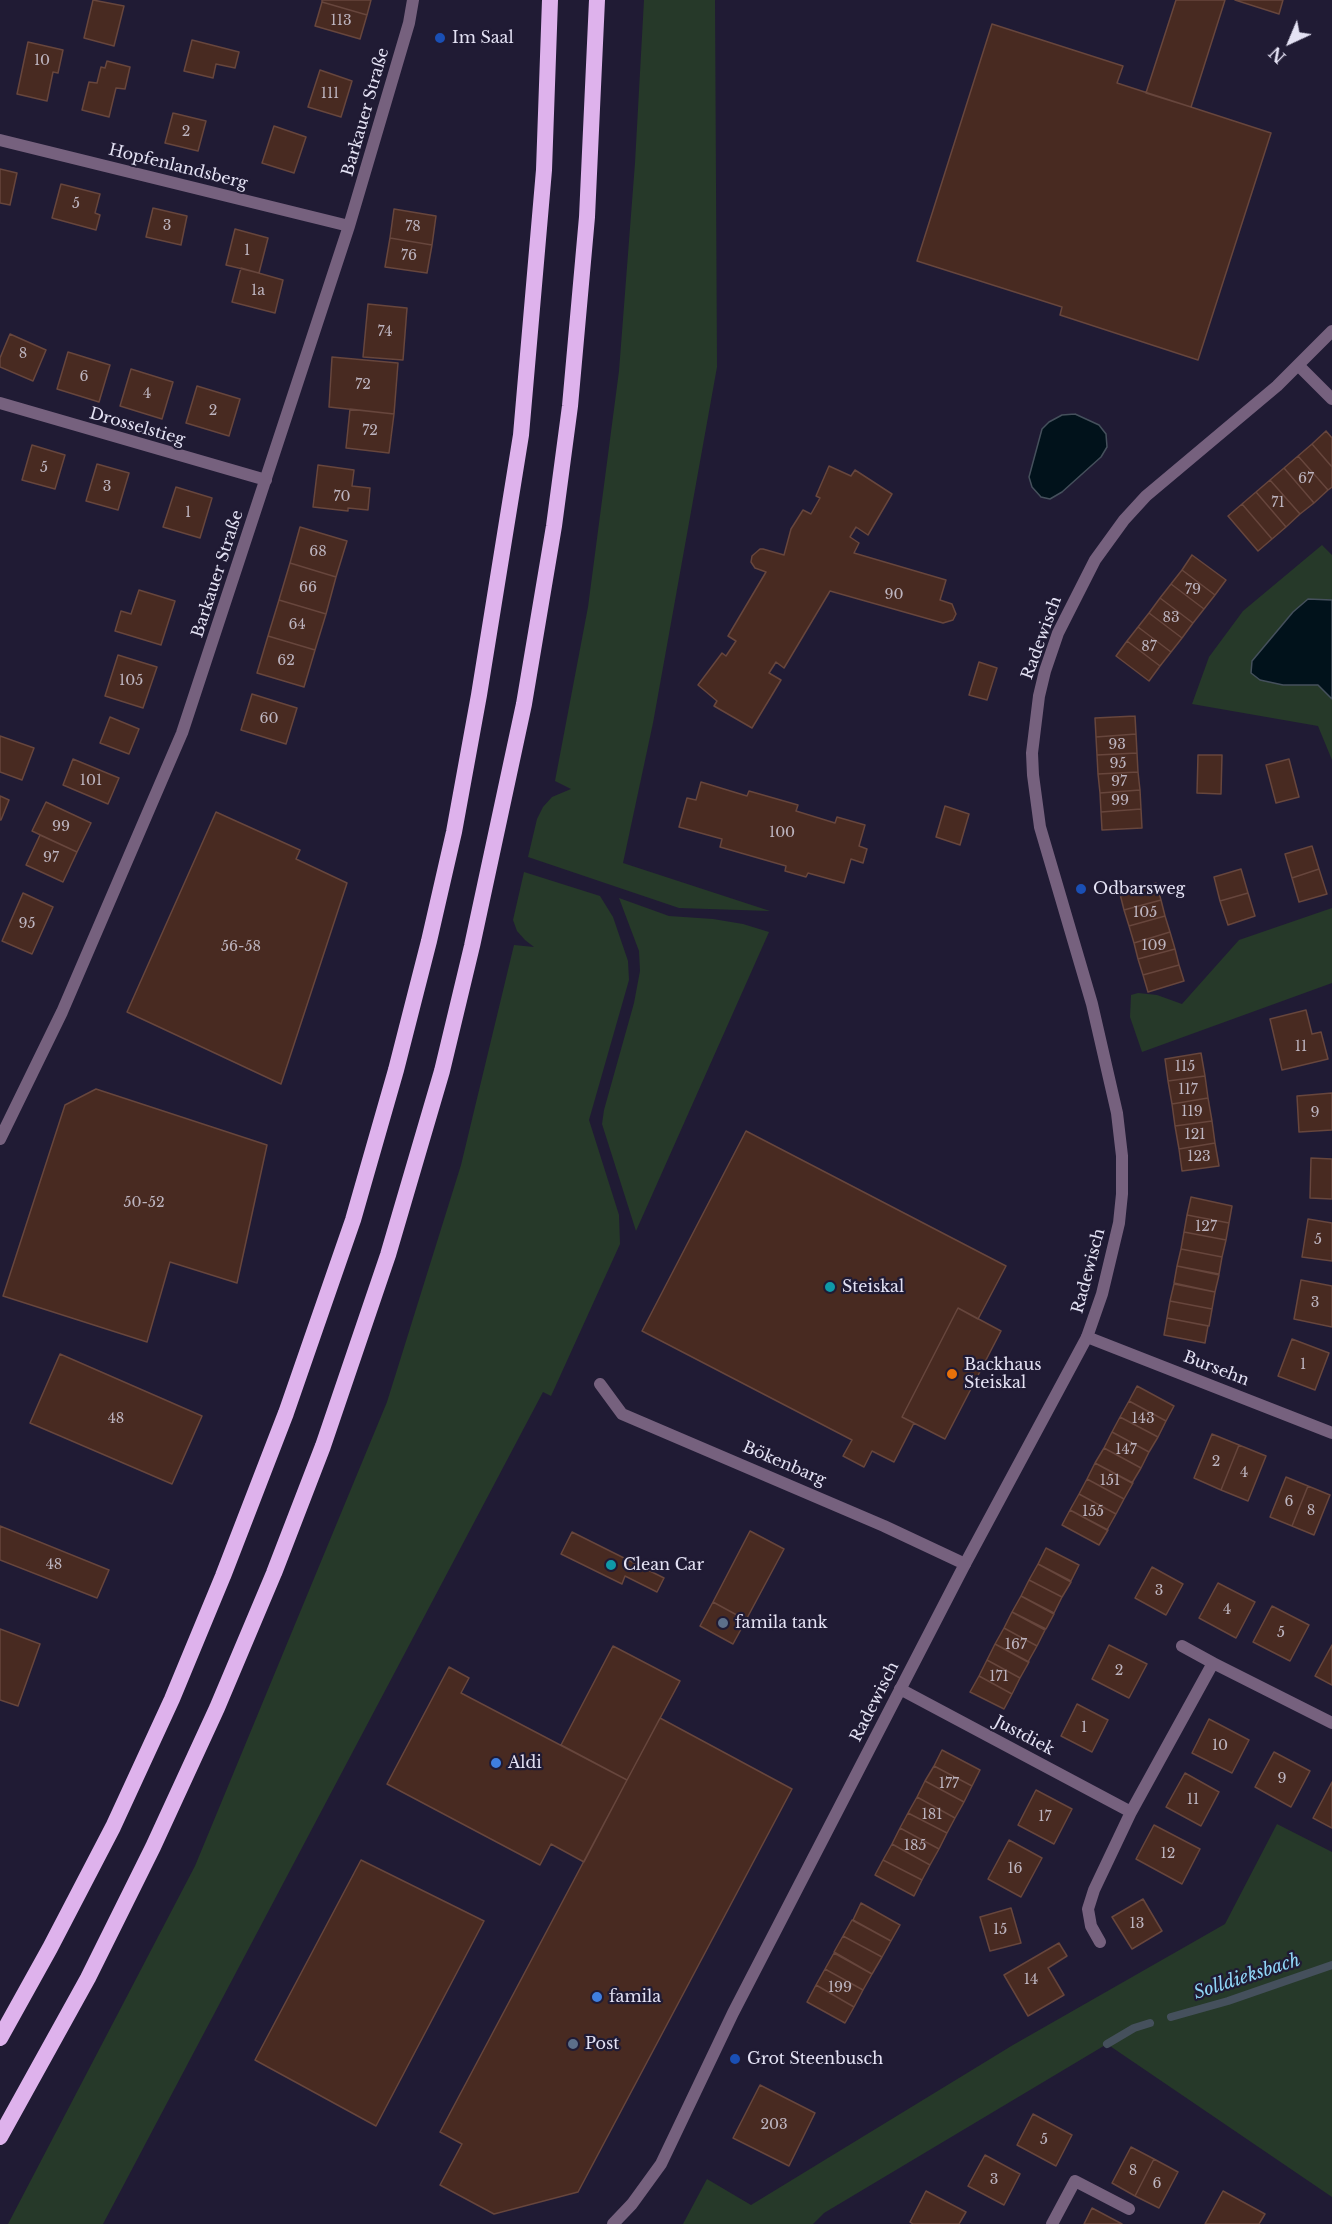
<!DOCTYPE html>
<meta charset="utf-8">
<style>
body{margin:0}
#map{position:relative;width:1332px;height:2224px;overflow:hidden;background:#201b34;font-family:"Libre Baskerville",serif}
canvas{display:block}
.north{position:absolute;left:1260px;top:12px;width:60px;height:60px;-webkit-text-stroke:4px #201b34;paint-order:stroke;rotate:224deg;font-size:16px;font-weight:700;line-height:24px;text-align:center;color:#e4e2f4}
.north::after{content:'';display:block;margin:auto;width:21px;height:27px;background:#e4e2f4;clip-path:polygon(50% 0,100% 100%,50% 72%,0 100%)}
</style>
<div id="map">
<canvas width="1332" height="2224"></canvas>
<div class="north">N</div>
</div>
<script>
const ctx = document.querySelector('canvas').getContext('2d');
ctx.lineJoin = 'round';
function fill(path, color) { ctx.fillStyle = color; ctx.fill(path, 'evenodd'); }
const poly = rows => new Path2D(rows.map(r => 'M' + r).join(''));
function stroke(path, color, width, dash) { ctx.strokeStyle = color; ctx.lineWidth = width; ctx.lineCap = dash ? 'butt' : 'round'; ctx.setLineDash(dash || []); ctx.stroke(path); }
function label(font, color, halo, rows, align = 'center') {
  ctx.font = font + ' "Libre Baskerville",serif'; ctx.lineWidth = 4.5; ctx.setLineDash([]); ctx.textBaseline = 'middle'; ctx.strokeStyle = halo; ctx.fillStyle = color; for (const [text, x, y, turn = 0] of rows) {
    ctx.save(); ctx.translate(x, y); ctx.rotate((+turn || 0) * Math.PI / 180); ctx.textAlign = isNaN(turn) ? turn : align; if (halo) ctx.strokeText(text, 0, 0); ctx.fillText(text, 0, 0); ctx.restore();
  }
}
const green = poly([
 [644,0,715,0,717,367,653,723,623,863,770,911,679,908,528,857,537,819,543,807,552,797,571,789,555,781,588,607,619,371,635,163],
 [1322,545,1332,555,1332,600,1329,599,1283,685,1318,685,1332,699,1332,760,1318,726,1192,704,1209,657,1243,611],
 [524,872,600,896,613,917,628,961,629,980,589,1120,619,1215,620,1244,551,1396,543,1392,103,2224,8,2224,195,1866,387,1402,461,1165,514,945,534,947,525,940,517,931,513,920],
 [619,898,669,916,713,919,743,924,769,932,636,1231,602,1124,604,1110,634,1003,640,971,639,951],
 [1332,908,1332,983,1142,1052,1130,1017,1131,995,1138,993,1157,995,1182,1004,1239,940],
 [1277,1824,1332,1852,1332,2197,1107,2044,824,2213,813,2224,683,2224,707,2179,751,2205,1013,2045,1225,1924]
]);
const water = poly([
 [1075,414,1099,425,1106,434,1107,447,1101,457,1062,492,1050,499,1041,497,1032,487,1029,477,1042,429,1049,422,1062,415,1075,414],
 [1308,599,1332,600,1332,699,1318,685,1283,685,1260,680,1251,673,1252,661,1293,612,1308,599]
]);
const stream = poly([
 [1171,2017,1228,2001,1332,1965],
 [1107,2044,1134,2028,1150,2023]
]);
const building = poly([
 [93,0,124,6,114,46,84,38,93,0],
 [322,0,371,0,367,15,322,2,322,0],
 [1176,0,1225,0,1191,107,1146,93,1176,0],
 [1235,0,1283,0,1279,14,1235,0],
 [322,2,367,15,360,39,315,26,322,2],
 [992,24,1123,66,1117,83,1271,133,1198,360,1060,315,1062,307,917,261,992,24],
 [192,40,239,52,235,68,216,64,213,78,184,71,192,40],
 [28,42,63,50,58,73,53,72,47,101,17,94,28,42],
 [107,61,130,67,125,89,116,88,109,117,82,110,89,82,97,83,101,67,105,68,107,61],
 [320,70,352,81,341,117,308,107,320,70],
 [173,113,206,121,198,151,165,143,173,113],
 [274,126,306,137,294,173,262,163,274,126],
 [0,169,17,173,10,205,0,203,0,169],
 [61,184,100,194,95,213,100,215,96,230,52,218,61,184],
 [153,208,187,216,181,245,146,237,153,208],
 [394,209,436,216,432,245,390,238,394,209],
 [235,229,268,238,259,273,226,265,235,229],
 [390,238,432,245,427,273,385,267,390,238],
 [241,268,283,280,275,313,232,302,241,268],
 [368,304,407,308,403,360,363,357,368,304],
 [10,334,46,350,33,381,0,367,0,358,10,334],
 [68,352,110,365,99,402,57,389,68,352],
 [332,357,398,363,394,414,329,407,332,357],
 [131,369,173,382,162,419,120,406,131,369],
 [197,386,240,399,229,436,186,423,197,386],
 [350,409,394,414,389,453,346,448,350,409],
 [1326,431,1332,438,1332,467,1312,444,1326,431],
 [1312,444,1332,467,1332,487,1328,490,1298,456,1312,444],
 [32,445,65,455,55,489,22,480,32,445],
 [1298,456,1328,490,1314,503,1284,468,1298,456],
 [97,464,129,473,118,510,86,501,97,464],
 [318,465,354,470,352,486,370,488,368,510,348,508,348,511,313,507,318,465],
 [829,466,851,476,855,470,892,494,868,535,856,527,850,537,859,543,854,553,946,580,940,600,952,604,956,614,953,620,943,623,830,591,784,668,776,662,769,673,781,680,752,728,714,706,717,701,698,685,722,653,726,656,736,641,728,636,766,572,755,568,751,562,752,556,760,549,763,549,784,555,791,529,803,510,811,514,820,498,816,496,829,466],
 [1284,468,1314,503,1300,514,1270,480,1284,468],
 [1270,480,1300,514,1286,527,1256,492,1270,480],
 [176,487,212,498,200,538,163,527,176,487],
 [1256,492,1286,527,1272,539,1242,504,1256,492],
 [1242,504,1272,539,1258,551,1228,516,1242,504],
 [300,527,347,541,336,577,290,563,300,527],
 [1192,555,1226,580,1215,595,1182,570,1192,555],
 [290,563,336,577,326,614,279,600,290,563],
 [1182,570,1215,595,1204,609,1171,584,1182,570],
 [1171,584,1204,609,1193,623,1160,598,1171,584],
 [139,590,175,601,161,645,115,631,121,611,131,614,139,590],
 [1160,598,1193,623,1182,638,1149,613,1160,598],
 [279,600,326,614,315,650,268,636,279,600],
 [1149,613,1182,638,1171,652,1138,627,1149,613],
 [1138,627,1171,652,1160,666,1127,641,1138,627],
 [268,636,315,650,304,687,257,673,268,636],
 [1127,641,1160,666,1149,681,1116,656,1127,641],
 [118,655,157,667,143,708,105,696,118,655],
 [979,662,997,668,987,700,969,695,979,662],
 [252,694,297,708,286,744,241,730,252,694],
 [1135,716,1136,734,1096,737,1095,718,1135,716],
 [110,717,139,729,129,754,100,743,110,717],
 [1136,734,1137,753,1097,755,1096,737,1136,734],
 [0,736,34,748,22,780,0,772,0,736],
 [1137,753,1138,772,1098,774,1097,755,1137,753],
 [1198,755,1222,755,1221,794,1197,793,1198,755],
 [73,759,119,778,108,804,63,785,73,759],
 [1289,759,1299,797,1276,803,1266,765,1289,759],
 [1138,772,1140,790,1100,793,1098,774,1138,772],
 [701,782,747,796,749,791,798,805,796,811,835,823,837,817,865,825,859,846,867,849,863,863,851,859,844,883,808,873,806,877,785,871,786,866,720,847,722,839,679,827,687,798,696,800,701,782],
 [1140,790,1141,809,1101,812,1100,793,1140,790],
 [0,796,9,800,1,820,0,820,0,796],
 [46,802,91,823,77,852,32,831,46,802],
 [945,806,969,814,960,845,936,837,945,806],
 [1141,809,1142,828,1102,830,1101,812,1141,809],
 [216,812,300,850,296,859,347,883,281,1084,127,1012,216,812],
 [40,835,77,852,63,882,26,865,40,835],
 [1312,846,1319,869,1292,878,1285,854,1312,846],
 [1241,869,1248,893,1220,901,1214,877,1241,869],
 [1319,869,1327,894,1299,902,1292,878,1319,869],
 [1156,883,1161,900,1124,910,1120,894,1156,883],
 [23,893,53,907,32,954,2,941,23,893],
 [1248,893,1255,916,1228,925,1220,901,1248,893],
 [1161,900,1165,916,1129,926,1124,910,1161,900],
 [1165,916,1170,932,1134,943,1129,926,1165,916],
 [1170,932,1175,949,1138,959,1134,943,1170,932],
 [1175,949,1179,965,1143,975,1138,959,1175,949],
 [1179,965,1184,981,1148,992,1143,975,1179,965],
 [1306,1010,1312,1034,1321,1032,1328,1059,1282,1070,1270,1019,1306,1010],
 [1201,1053,1205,1076,1168,1081,1165,1059,1201,1053],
 [1205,1076,1208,1098,1172,1104,1168,1081,1205,1076],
 [96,1089,267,1145,237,1283,170,1262,147,1342,3,1296,65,1105,96,1089],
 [1332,1093,1332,1130,1299,1132,1297,1096,1332,1093],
 [1208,1098,1212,1121,1175,1126,1172,1104,1208,1098],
 [1212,1121,1215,1143,1179,1149,1175,1126,1212,1121],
 [746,1131,1006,1266,978,1319,958,1308,902,1417,914,1423,894,1462,872,1451,864,1467,843,1456,852,1440,642,1331,746,1131],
 [1215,1143,1219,1166,1182,1171,1179,1149,1215,1143],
 [1311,1158,1332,1159,1332,1199,1310,1198,1311,1158],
 [1191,1197,1232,1206,1229,1223,1187,1215,1191,1197],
 [1187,1215,1229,1223,1226,1240,1184,1232,1187,1215],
 [1308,1219,1332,1223,1332,1261,1302,1257,1308,1219],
 [1184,1232,1226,1240,1222,1257,1181,1249,1184,1232],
 [1181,1249,1222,1257,1219,1274,1177,1266,1181,1249],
 [1177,1266,1219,1275,1215,1292,1174,1283,1177,1266],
 [1301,1280,1332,1286,1332,1327,1294,1319,1301,1280],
 [1174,1284,1215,1292,1212,1309,1170,1301,1174,1284],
 [1170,1301,1212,1309,1209,1326,1167,1318,1170,1301],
 [958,1308,1001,1331,945,1439,902,1417,958,1308],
 [1167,1318,1208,1326,1205,1343,1164,1335,1167,1318],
 [1292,1339,1329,1353,1315,1390,1278,1376,1292,1339],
 [60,1354,202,1416,172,1484,30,1423,60,1354],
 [1137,1386,1174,1406,1166,1421,1129,1401,1137,1386],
 [1129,1401,1166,1421,1158,1437,1120,1417,1129,1401],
 [1120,1417,1158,1437,1149,1452,1112,1432,1120,1417],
 [1112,1432,1149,1452,1141,1468,1104,1448,1112,1432],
 [1212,1434,1239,1445,1221,1490,1194,1478,1212,1434],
 [1239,1445,1266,1456,1248,1501,1221,1490,1239,1445],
 [1104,1448,1141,1468,1132,1483,1095,1463,1104,1448],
 [1095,1463,1133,1483,1124,1499,1087,1479,1095,1463],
 [1286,1477,1308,1486,1292,1526,1270,1517,1286,1477],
 [1087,1479,1124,1499,1116,1514,1079,1494,1087,1479],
 [1308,1486,1330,1495,1314,1535,1292,1526,1308,1486],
 [1079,1494,1116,1514,1107,1530,1070,1510,1079,1494],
 [1070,1510,1108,1530,1099,1545,1062,1525,1070,1510],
 [0,1526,109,1570,97,1598,0,1560,0,1526],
 [750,1531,784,1549,746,1620,713,1602,750,1531],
 [572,1532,664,1578,657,1592,625,1576,622,1584,561,1554,572,1532],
 [1046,1548,1079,1565,1071,1581,1038,1564,1046,1548],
 [1038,1564,1071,1582,1062,1597,1029,1580,1038,1564],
 [1152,1567,1183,1584,1166,1615,1135,1598,1152,1567],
 [1029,1580,1062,1597,1054,1613,1021,1596,1029,1580],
 [1218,1583,1255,1602,1236,1638,1199,1618,1218,1583],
 [1021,1596,1054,1614,1046,1629,1012,1612,1021,1596],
 [713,1602,746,1620,733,1644,700,1626,713,1602],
 [1272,1606,1309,1625,1290,1661,1253,1642,1272,1606],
 [1012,1612,1045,1630,1037,1646,1004,1628,1012,1612],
 [1004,1628,1037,1646,1028,1662,995,1644,1004,1628],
 [0,1629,40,1644,18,1706,0,1700,0,1629],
 [995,1644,1029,1662,1020,1678,987,1660,995,1644],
 [1109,1645,1147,1664,1129,1698,1092,1679,1109,1645],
 [1332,1645,1332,1685,1315,1676,1332,1645],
 [613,1646,680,1681,627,1780,561,1745,613,1646],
 [987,1660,1020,1678,1012,1694,979,1676,987,1660],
 [449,1667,469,1678,461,1693,627,1780,584,1862,551,1844,540,1865,387,1784,449,1667],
 [979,1676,1012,1694,1004,1709,970,1692,979,1676],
 [1077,1704,1108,1720,1092,1752,1061,1736,1077,1704],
 [660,1718,792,1789,578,2192,494,2214,440,2185,462,2144,440,2132,660,1718],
 [1209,1719,1249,1740,1232,1773,1192,1753,1209,1719],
 [942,1750,980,1770,972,1786,934,1766,942,1750],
 [1274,1752,1310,1771,1291,1807,1255,1787,1274,1752],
 [934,1766,972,1786,964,1802,925,1781,934,1766],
 [1185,1773,1219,1792,1201,1826,1166,1807,1185,1773],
 [925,1781,964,1802,955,1818,917,1797,925,1781],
 [1332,1782,1332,1828,1313,1818,1332,1782],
 [1036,1790,1072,1809,1054,1844,1018,1825,1036,1790],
 [917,1797,955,1818,947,1833,908,1813,917,1797],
 [908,1813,947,1833,939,1849,900,1828,908,1813],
 [1154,1825,1200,1849,1182,1884,1136,1859,1154,1825],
 [900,1828,939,1849,930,1865,892,1844,900,1828],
 [1009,1840,1042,1858,1021,1897,988,1879,1009,1840],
 [892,1844,930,1865,922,1880,883,1860,892,1844],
 [361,1860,484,1921,376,2126,255,2060,361,1860],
 [883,1860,922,1880,914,1896,875,1875,883,1860],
 [1143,1899,1162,1931,1132,1949,1112,1917,1143,1899],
 [861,1903,900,1925,891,1941,853,1920,861,1903],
 [1011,1908,1021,1943,990,1951,980,1917,1011,1908],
 [852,1920,891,1941,882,1957,843,1936,852,1920],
 [843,1936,882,1957,872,1974,834,1952,843,1936],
 [1059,1943,1067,1956,1048,1968,1064,1995,1028,2016,1004,1975,1059,1943],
 [834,1953,872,1974,863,1990,825,1969,834,1953],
 [825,1969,863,1990,854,2007,816,1985,825,1969],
 [816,1985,854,2007,845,2023,807,2002,816,1985],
 [760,2085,815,2113,789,2166,733,2138,760,2085],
 [1033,2114,1072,2135,1056,2166,1017,2145,1033,2114],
 [1131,2147,1154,2159,1135,2196,1112,2183,1131,2147],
 [985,2155,1020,2174,1004,2205,968,2186,985,2155],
 [1154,2159,1178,2172,1159,2208,1135,2196,1154,2159],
 [926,2191,966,2212,959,2224,913,2224,910,2222,926,2191],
 [1223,2191,1265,2214,1259,2224,1205,2224,1223,2191],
 [1092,2208,1122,2224,1084,2224,1092,2208]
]);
const minor = poly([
 [0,140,349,226],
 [1299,366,1332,399],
 [0,403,266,480],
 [0,1139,62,1012,182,733,349,226,409,23,413,0],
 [1087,1337,1332,1433],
 [600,1384,622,1414,884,1526,965,1564],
 [1182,1646,1213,1663],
 [900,1689,1131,1812],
 [1100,1942,1091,1926,1088,1909,1094,1890,1131,1812,1213,1663,1332,1723],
 [1052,2224,1075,2181,1129,2209]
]);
const tertiary = poly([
 [613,2224,632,2204,661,2164,733,2013,965,1564,1087,1337,1102,1294,1119,1223,1122,1194,1122,1156,1117,1113,1092,1004,1040,827,1033,775,1032,753,1039,696,1045,671,1058,633,1095,560,1124,520,1146,496,1277,386,1332,331]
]);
const trunk = poly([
 [0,2038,50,1948,113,1827,172,1699,223,1576,286,1413,353,1220,396,1070,429,941,454,832,479,695,521,435,544,170,550,0],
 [0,2137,88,1978,153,1847,217,1708,274,1573,323,1446,388,1255,442,1071,472,946,524,704,554,526,570,406,587,217,597,0]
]);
const markers = [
 [440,38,6,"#1a4fb4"],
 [1081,889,6,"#1a4fb4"],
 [830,1287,6,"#0f9aa8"],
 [952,1374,6,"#e8710a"],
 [611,1565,6,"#0f9aa8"],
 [723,1623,6,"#5c6f8a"],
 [496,1763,6,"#3f7fe0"],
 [597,1997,6,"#3f7fe0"],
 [573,2044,6,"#5c6f8a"],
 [735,2059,6,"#1a4fb4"]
];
const numberNames = [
 ["113",341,21],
 ["10",42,61],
 ["111",330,94],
 ["2",186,132],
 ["5",76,204],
 ["3",167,226],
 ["78",413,227],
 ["1",247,251],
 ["76",409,256],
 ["1a",258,291],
 ["74",385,332],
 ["8",23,354],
 ["6",84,377],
 ["72",363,385],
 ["4",147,394],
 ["2",213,411],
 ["72",370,431],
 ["5",44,468],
 ["67",1306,479],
 ["3",107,487],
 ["70",342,497],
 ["71",1278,503],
 ["1",188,513],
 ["68",318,552],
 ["66",308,588],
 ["79",1193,590],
 ["90",894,595],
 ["83",1171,618],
 ["64",297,625],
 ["87",1149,647],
 ["62",286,661],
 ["105",131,681],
 ["60",269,719],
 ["93",1117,745],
 ["95",1118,764],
 ["101",91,781],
 ["97",1119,782],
 ["99",1120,801],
 ["99",61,827],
 ["100",782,833],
 ["97",51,858],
 ["105",1145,913],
 ["95",27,924],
 ["109",1154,946],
 ["56-58",241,947],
 ["11",1301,1047],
 ["115",1185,1067],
 ["117",1188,1090],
 ["119",1192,1112],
 ["9",1315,1113],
 ["121",1195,1135],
 ["123",1199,1157],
 ["50-52",144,1203],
 ["127",1206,1227],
 ["5",1318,1240],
 ["3",1315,1303],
 ["1",1303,1365],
 ["48",116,1419],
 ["143",1143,1419],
 ["147",1126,1450],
 ["2",1216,1462],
 ["4",1244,1473],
 ["151",1110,1481],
 ["6",1289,1502],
 ["8",1311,1511],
 ["155",1093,1512],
 ["48",54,1565],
 ["3",1159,1591],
 ["4",1227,1610],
 ["5",1281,1633],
 ["167",1016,1645],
 ["2",1119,1671],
 ["171",999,1677],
 ["1",1084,1728],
 ["10",1220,1746],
 ["9",1282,1779],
 ["177",949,1784],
 ["11",1193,1800],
 ["181",932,1815],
 ["17",1045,1817],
 ["185",915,1846],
 ["12",1168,1854],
 ["16",1015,1869],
 ["13",1137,1924],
 ["15",1000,1930],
 ["14",1031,1980],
 ["199",840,1988],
 ["203",774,2125],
 ["5",1044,2140],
 ["8",1133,2171],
 ["3",994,2180],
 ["6",1157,2184]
];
const poiNames = [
 ["Im Saal",452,38],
 ["Odbarsweg",1093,889],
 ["Steiskal",842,1287],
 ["Backhaus",964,1365],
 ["Steiskal",964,1383],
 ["Clean Car",623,1565],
 ["famila tank",735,1623],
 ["Aldi",508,1763],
 ["famila",609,1997],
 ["Post",585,2044],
 ["Grot Steenbusch",747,2059]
];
const streetNames = [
 ["Barkauer Straße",366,112,-74],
 ["Hopfenlandsberg",178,167,14],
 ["Drosselstieg",137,427,16],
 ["Barkauer Straße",218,574,-72],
 ["Radewisch",1042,638,-70],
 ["Radewisch",1089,1271,-75],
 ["Bursehn",1216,1369,21],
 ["Bökenbarg",784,1464,23],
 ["Radewisch",875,1702,-63],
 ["Justdiek",1024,1736,28]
];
const waterNames = [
 ["Solldieksbach",1247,1977,-18]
];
fill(green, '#263929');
fill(water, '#01121b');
stroke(water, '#45505c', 1.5);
stroke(stream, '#45505c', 8);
fill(building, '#482a21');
stroke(building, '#67463d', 1.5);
stroke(minor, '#76617e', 12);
stroke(tertiary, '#76617e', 12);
stroke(trunk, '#deb2ec', 16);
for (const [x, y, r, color] of markers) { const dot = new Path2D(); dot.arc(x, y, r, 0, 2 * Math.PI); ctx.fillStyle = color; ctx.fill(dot); stroke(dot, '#201b34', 2); }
label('14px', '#bdb4bf', null, numberNames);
label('16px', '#e4e2f4', '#201b34', poiNames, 'left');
label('16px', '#e4e2f4', '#201b34', streetNames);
label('italic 18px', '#8fd5f6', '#201b34', waterNames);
</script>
